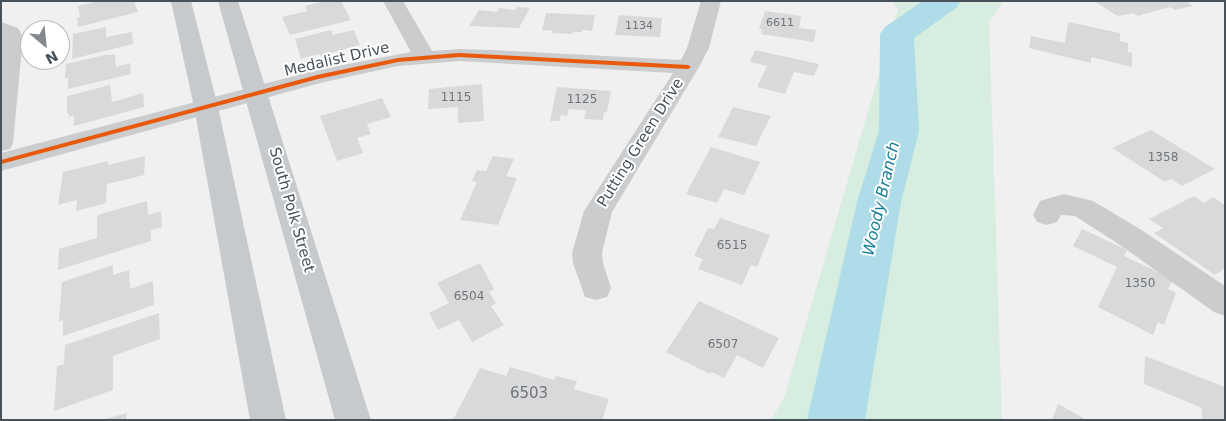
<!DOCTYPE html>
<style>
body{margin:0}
#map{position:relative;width:1226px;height:421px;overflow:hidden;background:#f0f0f0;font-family:"DejaVu Sans",sans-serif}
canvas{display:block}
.frame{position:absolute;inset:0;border:2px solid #48525b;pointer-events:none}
.north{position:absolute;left:20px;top:20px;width:50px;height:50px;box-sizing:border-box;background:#fff;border:1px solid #b6babd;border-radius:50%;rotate:152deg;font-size:14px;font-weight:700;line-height:20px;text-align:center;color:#48525b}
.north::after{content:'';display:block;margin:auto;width:18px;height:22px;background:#83898f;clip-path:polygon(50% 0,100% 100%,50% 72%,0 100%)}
</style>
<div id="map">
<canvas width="1226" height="421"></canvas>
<div class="frame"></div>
<div class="north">N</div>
</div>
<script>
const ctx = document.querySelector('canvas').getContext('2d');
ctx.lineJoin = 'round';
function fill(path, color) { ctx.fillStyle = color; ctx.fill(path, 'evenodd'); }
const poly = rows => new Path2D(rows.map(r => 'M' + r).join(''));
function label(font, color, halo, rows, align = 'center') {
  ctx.font = font + ' "DejaVu Sans",sans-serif'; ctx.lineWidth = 4; ctx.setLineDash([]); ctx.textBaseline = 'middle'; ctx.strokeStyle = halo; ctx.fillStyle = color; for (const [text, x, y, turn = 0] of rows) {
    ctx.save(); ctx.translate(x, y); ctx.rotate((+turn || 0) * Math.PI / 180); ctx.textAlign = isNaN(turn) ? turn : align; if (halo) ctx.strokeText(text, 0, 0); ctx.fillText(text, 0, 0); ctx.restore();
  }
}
const green = poly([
 [892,1,1003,1,989,22,1002,420,771,420,784,398,898,9]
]);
const river = poly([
 [923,1,961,1,956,8,914,38,919,131,901,202,865,420,807,420,857,202,879,131,880,34,885,27,923,1]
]);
const building = poly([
 [98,1,134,1,138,12,78,27,77,18,80,17,78,6],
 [326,1,341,1,351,20,290,35,282,17,307,11,305,6],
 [1094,1,1185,1,1193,6,1175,10,1170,7,1138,16,1133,13,1118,16],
 [517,7,530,8,519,28,469,26,479,10,497,12,499,8,515,10],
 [765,11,801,16,799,28,816,30,814,42,761,34,762,29,759,29],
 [546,13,595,15,592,31,582,30,582,32,573,32,572,34,552,33,553,31,542,30],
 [619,15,662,18,660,37,615,35],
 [1068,22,1120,33,1120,41,1128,43,1128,52,1132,53,1132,67,1091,57,1091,63,1029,48,1031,36,1065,43],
 [106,27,106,37,132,32,133,44,72,59,73,34],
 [331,30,333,35,354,30,360,45,320,56,319,54,301,59,295,39],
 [755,50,819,64,814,76,794,72,785,94,757,87,767,66,750,62],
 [109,54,109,55,115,54,116,67,130,63,131,74,68,89,68,78,65,78,66,64],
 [482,84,484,121,458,123,458,107,428,109,429,89],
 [110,85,112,102,143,93,144,107,74,126,74,115,69,117,69,113,67,114,67,96],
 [557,87,611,91,607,112,604,112,603,120,584,119,586,110,569,109,567,116,561,115,559,121,550,121],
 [382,98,391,117,367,124,371,134,357,138,363,153,337,161,320,116],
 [733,107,771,116,756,146,718,137],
 [1151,130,1215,169,1182,186,1171,179,1165,182,1112,148],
 [711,147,760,162,744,195,724,189,717,203,686,194],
 [145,156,144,175,107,184,106,203,76,211,77,200,58,205,63,172,108,161,108,165],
 [493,156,514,159,506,176,517,178,498,225,460,220,477,182,472,181,477,170,486,171],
 [1194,196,1204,203,1213,197,1225,205,1225,268,1215,275,1154,233,1163,228,1149,219],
 [147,201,148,215,161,211,162,227,151,230,151,241,58,270,59,249,97,238,97,215],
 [720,218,770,235,757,267,751,265,742,285,698,269,703,259,694,256,708,228,714,229],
 [1082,229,1127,250,1124,256,1173,279,1168,289,1176,293,1164,325,1158,322,1153,335,1098,307,1117,267,1073,246],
 [480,263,494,289,489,292,496,303,491,306,504,325,472,342,459,320,438,330,429,313,449,303,437,283],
 [113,265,113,275,129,270,130,289,153,281,154,305,63,336,63,320,59,322,62,282],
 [699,301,779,338,763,368,737,355,724,378,712,372,710,374,666,352],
 [159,313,160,339,113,356,113,390,54,411,57,366,64,364,65,345],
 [1145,356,1225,387,1225,420,1202,420,1202,408,1144,384],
 [510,367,554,380,556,376,577,381,574,389,609,399,602,420,453,420,480,368,506,376],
 [1058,404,1087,420,1052,420],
 [127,413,126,420,105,420,105,419]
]);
const minor = poly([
 [383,1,403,1,432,51,459,49,493,50,681,60,687,48,701,1,721,1,709,48,699,67,612,212,602,253,603,263,611,288,607,297,596,300,585,297,573,263,572,253,584,211,673,73,459,61,398,66,320,83,1,171,1,153,317,70,411,52,383,1],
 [1,22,18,28,23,37,13,143,10,149,1,151,1,22],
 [1064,194,1093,201,1140,229,1225,286,1225,316,1214,312,1120,245,1075,216,1061,215,1057,222,1047,225,1037,222,1033,215,1040,201,1064,194]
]);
const major = poly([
 [171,1,191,1,218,107,286,420,250,420,194,107,171,1],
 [218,1,238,1,371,420,335,420,218,1]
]);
const cycleway = poly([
 [459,53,688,65,691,67,688,69,459,57,398,62,318,79,1,164,1,160,317,75,398,58,459,53]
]);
const farNumbernames = [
 ["6611",780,23],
 ["1134",639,26]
];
const numberNames = [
 ["1115",456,98],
 ["1125",582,100],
 ["1358",1163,158],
 ["6515",732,246],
 ["1350",1140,284],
 ["6504",469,297],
 ["6507",723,345]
];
const streetNames = [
 ["Medalist Drive",337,60,-13],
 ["Putting Green Drive",641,143,-58],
 ["South Polk Street",291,210,74]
];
const nearNumbernames = [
 ["6503",529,394]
];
const waterNames = [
 ["Woody Branch",882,199,-77]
];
fill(green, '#d6eddf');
fill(river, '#aedce8');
fill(building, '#d9d9da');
fill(minor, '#caccce');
fill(major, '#c6cacc');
fill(cycleway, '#e8590c');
label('11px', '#6d747c', null, farNumbernames);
label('12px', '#6d747c', null, numberNames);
label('15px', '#48525b', '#fff', streetNames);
label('15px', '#6d747c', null, nearNumbernames);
label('italic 16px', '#187d97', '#fff', waterNames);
</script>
